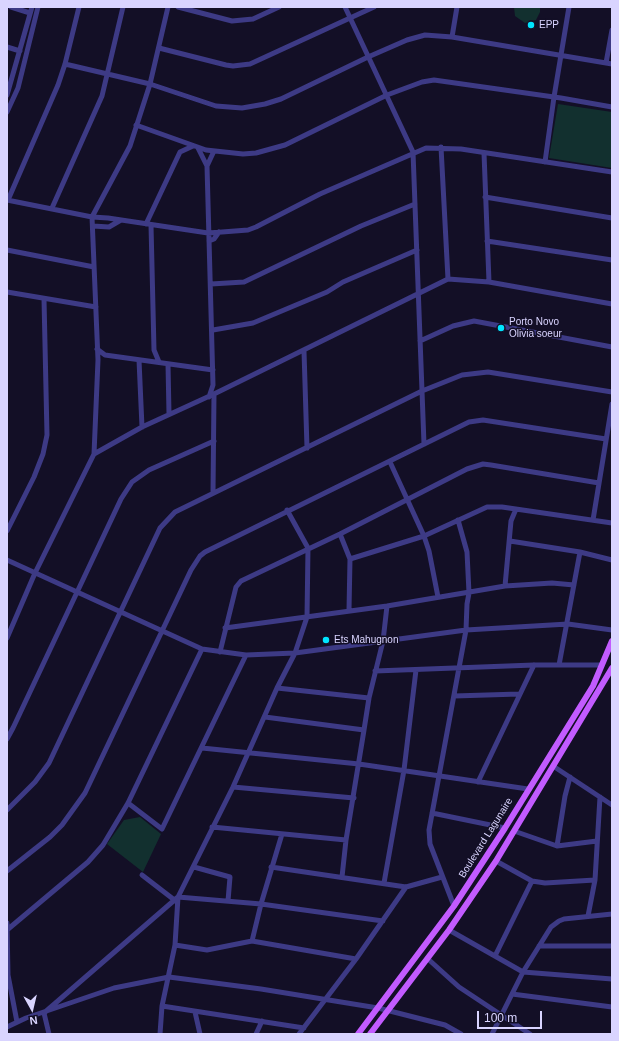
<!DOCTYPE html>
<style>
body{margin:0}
#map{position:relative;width:619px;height:1041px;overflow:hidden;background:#130f26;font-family:Helvetica,sans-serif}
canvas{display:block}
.frame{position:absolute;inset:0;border:8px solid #d9d4ff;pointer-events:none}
.north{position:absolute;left:12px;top:989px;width:40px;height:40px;-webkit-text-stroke:3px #130f26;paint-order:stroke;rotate:172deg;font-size:11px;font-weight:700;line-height:16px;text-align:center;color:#d9d4ff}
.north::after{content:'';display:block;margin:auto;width:14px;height:18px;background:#d9d4ff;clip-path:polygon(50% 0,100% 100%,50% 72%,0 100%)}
.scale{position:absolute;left:477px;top:1011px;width:65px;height:18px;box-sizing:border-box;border:2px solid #d9d4ff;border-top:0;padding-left:5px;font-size:12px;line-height:14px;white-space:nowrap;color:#d9d4ff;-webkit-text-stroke:3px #130f26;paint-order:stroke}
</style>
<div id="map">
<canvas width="619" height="1041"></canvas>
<div class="frame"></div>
<div class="north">N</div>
<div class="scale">100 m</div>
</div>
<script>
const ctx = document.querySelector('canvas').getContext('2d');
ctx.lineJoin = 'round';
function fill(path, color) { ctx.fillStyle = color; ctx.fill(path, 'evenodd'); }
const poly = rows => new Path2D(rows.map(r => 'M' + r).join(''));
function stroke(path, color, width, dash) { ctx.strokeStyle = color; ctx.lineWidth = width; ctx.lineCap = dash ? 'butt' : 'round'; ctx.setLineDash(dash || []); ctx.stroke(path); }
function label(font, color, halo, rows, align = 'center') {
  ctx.font = font + ' Helvetica,sans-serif'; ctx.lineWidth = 3; ctx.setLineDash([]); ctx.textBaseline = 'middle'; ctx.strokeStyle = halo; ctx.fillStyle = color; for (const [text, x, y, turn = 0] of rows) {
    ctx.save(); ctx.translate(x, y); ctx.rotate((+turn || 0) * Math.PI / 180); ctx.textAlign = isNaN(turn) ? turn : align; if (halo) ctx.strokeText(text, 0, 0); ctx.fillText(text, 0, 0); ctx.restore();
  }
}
const green = poly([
 [514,7,540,7,540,12,536,20,525,23,515,16],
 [558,104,612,112,612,168,549,158],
 [140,817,161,834,143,872,107,844,124,820]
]);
const minor = poly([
 [11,7,30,13],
 [178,7,232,21,253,19,279,7],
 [345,7,413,152,424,444],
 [452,37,457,7],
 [7,47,20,51],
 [159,48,226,65,233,66,250,64,374,7],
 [606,63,612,30],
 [65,64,150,84,216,106,242,108,265,104,281,99,368,57,407,40,425,35,452,37,612,64],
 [7,95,32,7],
 [7,112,18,88,38,7],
 [136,125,206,150,243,154,256,153,285,145,387,95,422,82,434,80,561,98,612,107],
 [441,147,448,279],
 [198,148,207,166],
 [484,153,489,282],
 [545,162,554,97,569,7],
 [485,197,612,218],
 [7,200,92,217,108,218,208,233,222,232,248,230,256,227,320,194,426,148,461,149,612,172],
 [8,200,58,85,65,64,79,7],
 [52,208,102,96,123,7],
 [146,224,180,152,193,146],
 [151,225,154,350,159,362],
 [93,226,109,227,121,220],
 [209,241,214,239,219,232],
 [487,241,612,260],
 [7,250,94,267],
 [211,284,244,282,361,226,415,204],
 [7,292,96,307],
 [213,330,253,323,327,292,343,282,417,250],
 [420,341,453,326,474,321,612,347],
 [97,349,105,355,213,370],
 [304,351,307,448],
 [139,360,142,427],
 [168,364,169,414],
 [209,397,213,385,207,166,214,151],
 [94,454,98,360,92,217,130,146,150,84,168,7],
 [390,462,424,536,429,551,438,597],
 [213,493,214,394],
 [593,520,612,404],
 [7,531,34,477,43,454,47,435,44,299],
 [340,534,350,559,349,610],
 [510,541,580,552,612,560],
 [350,559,424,536,487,507,502,507,612,523],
 [7,560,202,649,246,655,295,653,466,630,568,624,612,630],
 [505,586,511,521,516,509],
 [225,628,387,606,505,586,552,583,574,585],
 [7,638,35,573,94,454,142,427,214,394,448,279,489,282,612,304],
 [220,652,236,587,241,581,340,534,467,469,483,464,491,465,599,483],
 [559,665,580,552],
 [375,671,534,665,602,665],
 [277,688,369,698],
 [454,696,519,694],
 [265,717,364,730],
 [7,739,13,728,121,499,132,482,149,470,214,441],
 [202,748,359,764,528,789],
 [553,766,612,805],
 [478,782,534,665],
 [233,787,354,798],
 [128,803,162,829,246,655],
 [7,810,35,782,49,763,160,528,175,512,422,391,462,375,488,372,612,392],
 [432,813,505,828],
 [212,827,346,840],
 [514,831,557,846,597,841],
 [557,846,565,796,570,777],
 [496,861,532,881,545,883,595,880],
 [194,867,230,877,228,901],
 [271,867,406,887,442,877],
 [7,871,50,837,62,825,85,793,191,570,200,556,205,552,469,422,483,420,606,439],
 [142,875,177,902],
 [342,877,346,840,364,730,369,698,383,641,387,606],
 [384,883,404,770,416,670],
 [454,906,430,844,429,830,466,630,467,604,469,593,467,552,458,520],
 [588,916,595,880,600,797],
 [7,923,8,975,17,1022],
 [7,930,88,862,103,845,128,803,202,649],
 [449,930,523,972,612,979],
 [252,941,261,904,282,834],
 [175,945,207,950,252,941,356,959],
 [539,946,612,946],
 [495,956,532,881],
 [428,959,459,987,530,1034],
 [512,994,612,1007],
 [162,1006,304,1028],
 [195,1012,200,1034],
 [7,1027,26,1018,114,988,169,977,261,989,378,1008,445,1025,461,1034],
 [49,1034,44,1013,178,897,261,904,383,921],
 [160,1034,162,1006,175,945,178,897,233,787,277,688,295,653,307,617,308,548,287,510],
 [256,1034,262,1021],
 [299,1034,356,959,406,887],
 [492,1034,523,972,551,927,559,921,564,919,612,914]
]);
const major = poly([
 [358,1034,454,906,505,828,593,686,612,641],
 [370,1034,449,930,496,861,612,668]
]);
const markers = [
 [531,25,4,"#00e5ff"],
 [501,328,4,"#00e5ff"],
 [326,640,4,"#00e5ff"]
];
const poiNames = [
 ["EPP",539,25],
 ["Porto Novo",509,322],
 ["Olivia soeur",509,334],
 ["Ets Mahugnon",334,640]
];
const streetNames = [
 ["Boulevard Lagunaire",486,838,-58]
];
fill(green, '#12302f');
stroke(minor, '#3d3a85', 5);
stroke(major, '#c25bff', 6);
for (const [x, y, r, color] of markers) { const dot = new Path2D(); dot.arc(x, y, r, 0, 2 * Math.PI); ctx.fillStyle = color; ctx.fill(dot); stroke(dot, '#130f26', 1.5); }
label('10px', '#d9d4ff', '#130f26', poiNames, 'left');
label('10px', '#d9d4ff', '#130f26', streetNames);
</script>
